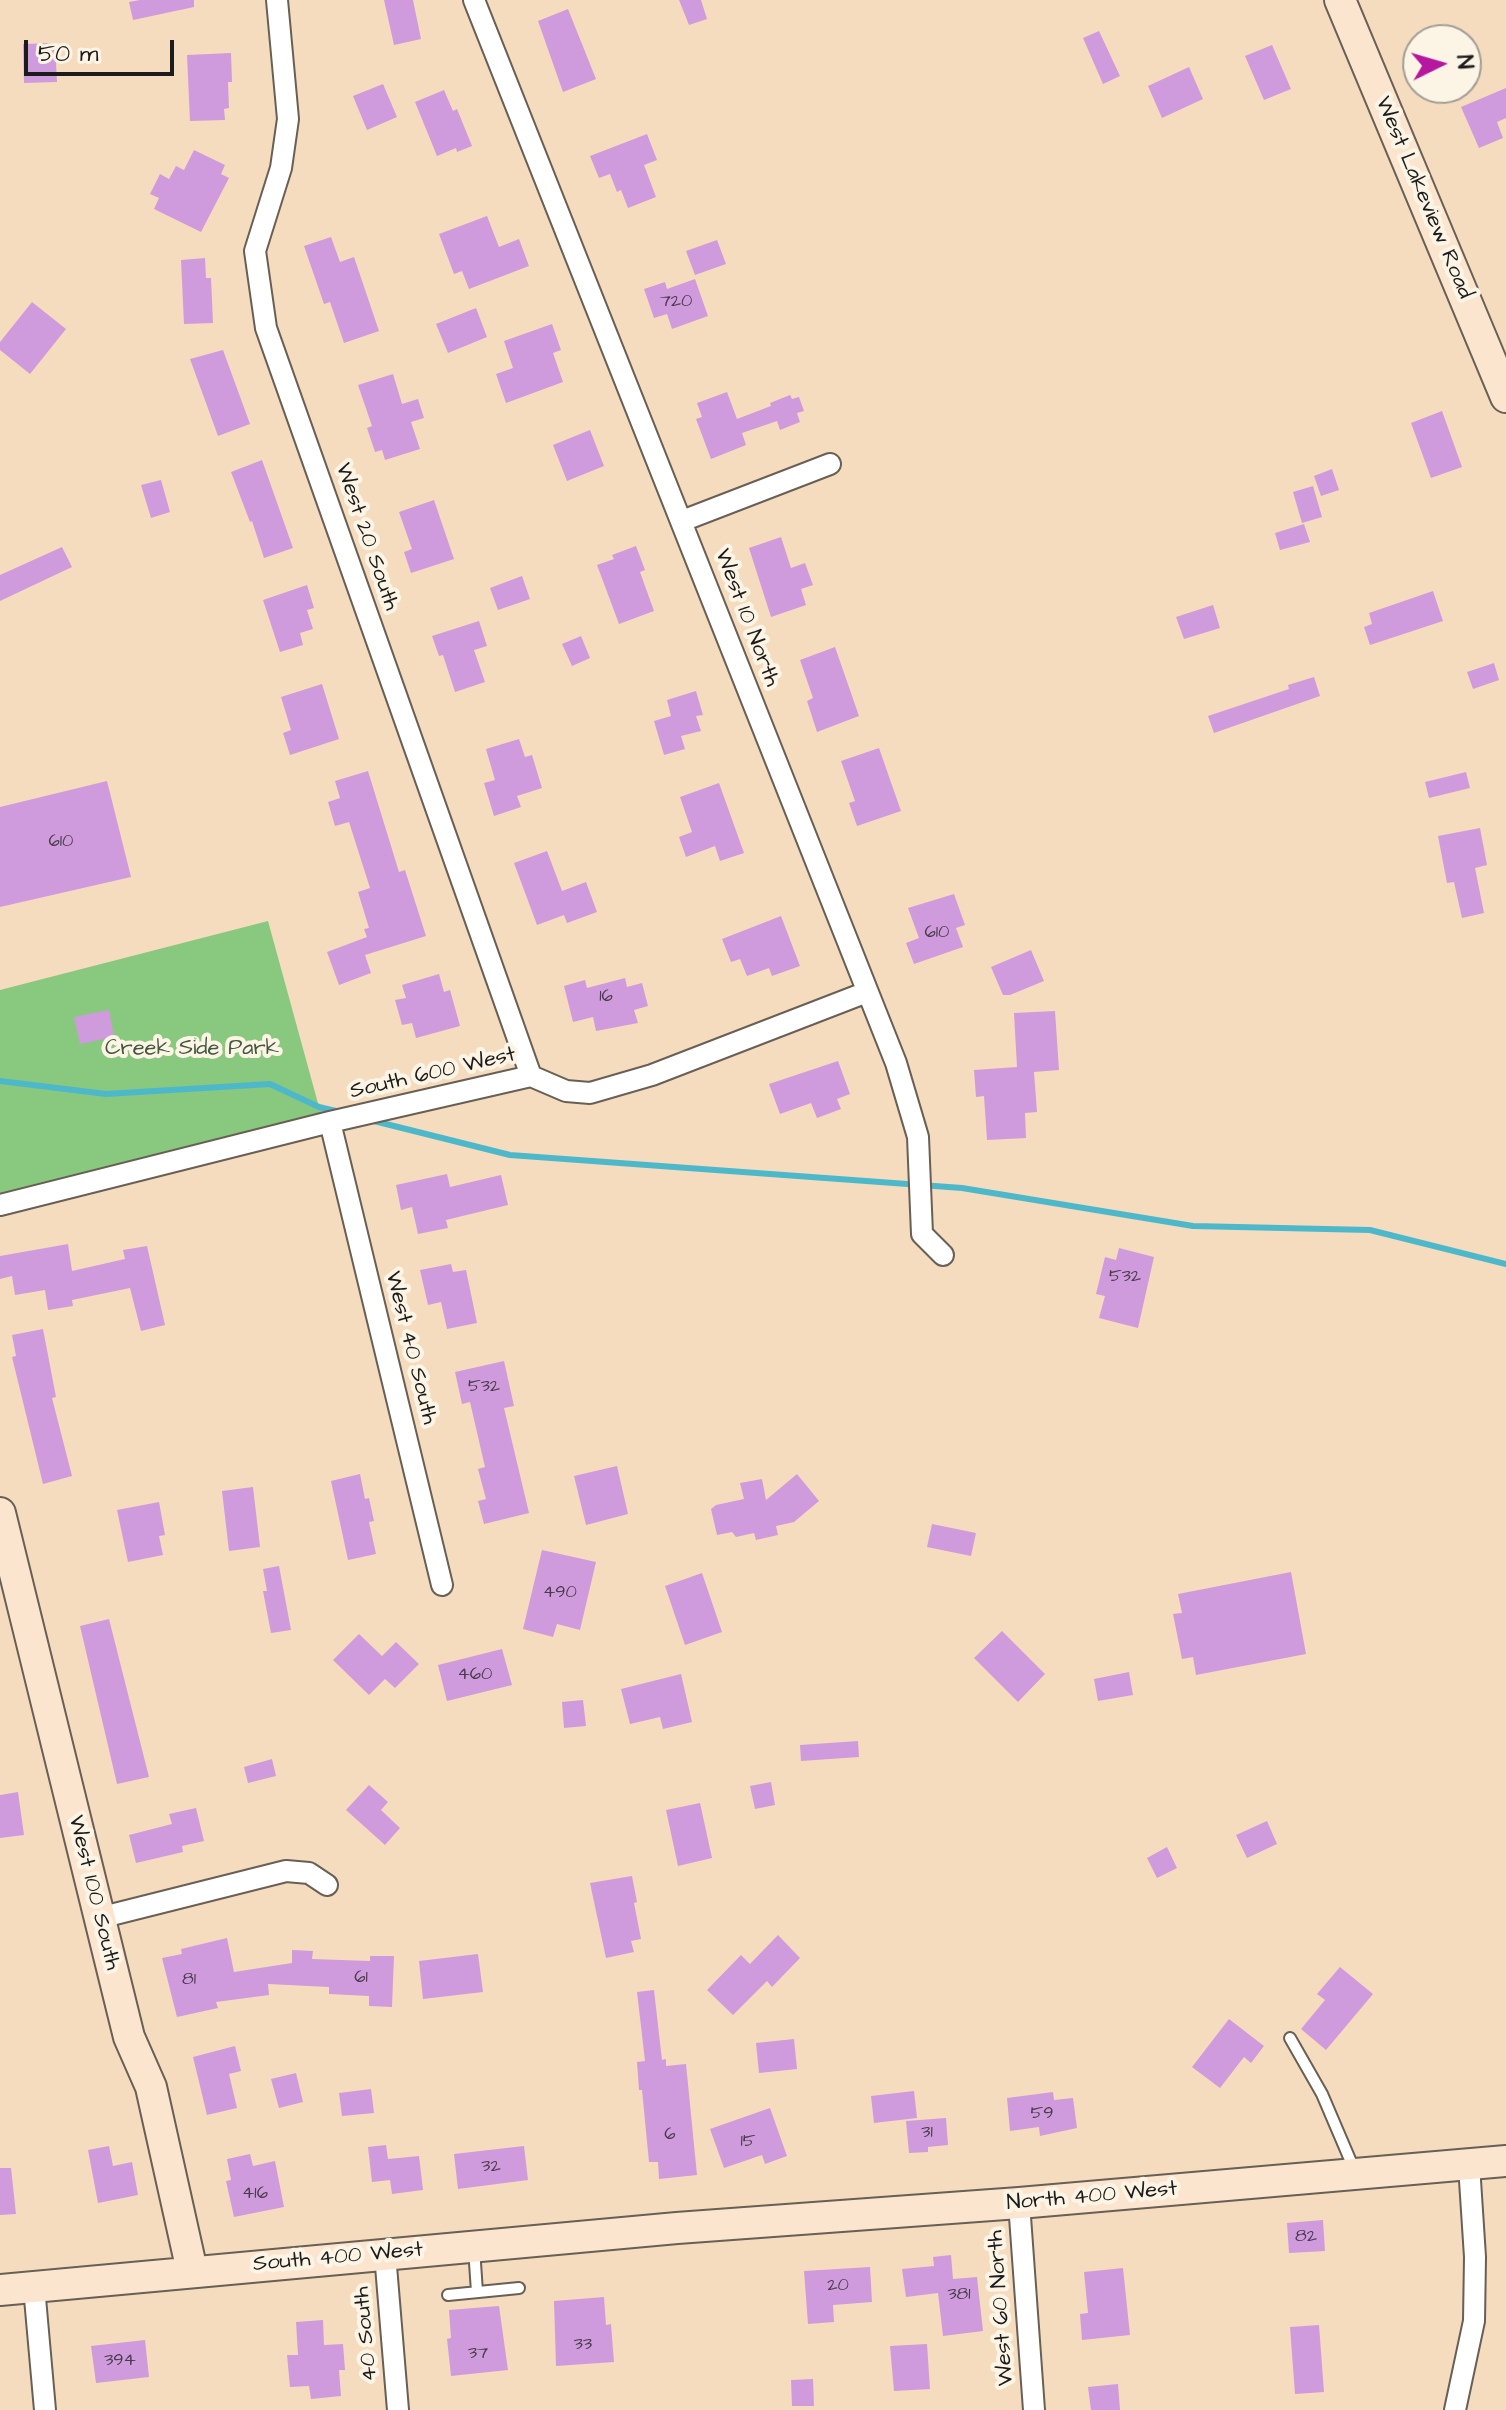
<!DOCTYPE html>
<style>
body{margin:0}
#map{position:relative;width:1506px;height:2410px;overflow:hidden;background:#f5dcbf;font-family:"Architects Daughter",sans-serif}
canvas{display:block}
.north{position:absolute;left:1402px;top:24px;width:80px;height:80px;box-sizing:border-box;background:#fcf5e5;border:2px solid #a29e95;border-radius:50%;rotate:85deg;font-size:22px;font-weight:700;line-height:32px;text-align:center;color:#1c1c1c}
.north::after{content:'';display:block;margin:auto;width:28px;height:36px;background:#b5179e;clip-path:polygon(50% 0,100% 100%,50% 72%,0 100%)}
.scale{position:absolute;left:24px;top:40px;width:150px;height:36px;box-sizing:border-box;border:4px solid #1c1c1c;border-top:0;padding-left:10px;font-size:24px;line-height:28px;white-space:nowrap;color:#1c1c1c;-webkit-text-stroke:6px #fcf5e5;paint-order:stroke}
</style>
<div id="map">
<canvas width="1506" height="2410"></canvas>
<div class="north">N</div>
<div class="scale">50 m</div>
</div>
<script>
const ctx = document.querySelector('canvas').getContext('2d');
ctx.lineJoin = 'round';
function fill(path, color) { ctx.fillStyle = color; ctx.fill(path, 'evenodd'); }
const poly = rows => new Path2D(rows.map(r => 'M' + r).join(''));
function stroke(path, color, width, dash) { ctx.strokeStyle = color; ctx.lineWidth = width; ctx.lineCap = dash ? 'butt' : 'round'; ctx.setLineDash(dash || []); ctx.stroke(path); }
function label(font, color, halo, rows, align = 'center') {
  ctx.font = font + ' "Architects Daughter",sans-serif'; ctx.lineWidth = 8; ctx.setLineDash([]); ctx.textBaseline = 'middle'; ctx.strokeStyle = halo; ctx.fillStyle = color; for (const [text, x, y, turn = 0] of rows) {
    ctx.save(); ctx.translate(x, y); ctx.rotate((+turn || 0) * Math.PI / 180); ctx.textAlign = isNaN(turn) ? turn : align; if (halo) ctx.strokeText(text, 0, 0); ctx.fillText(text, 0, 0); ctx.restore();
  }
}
const green = poly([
 [268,921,319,1107,330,1122,0,1205,0,990]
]);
const stream = poly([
 [0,1081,106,1094,270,1084,319,1107,340,1112],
 [370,1120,510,1155,962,1188,1193,1226,1370,1230,1506,1264]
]);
const building = poly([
 [140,0,194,0,194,7,133,20,129,2],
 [384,0,413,0,421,39,394,45],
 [679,0,701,0,707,19,689,25],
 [568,9,596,79,563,92,538,21],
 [1099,31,1120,76,1103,84,1083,38],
 [55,43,57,82,24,83,23,44],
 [1272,45,1291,89,1264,100,1245,56],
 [231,53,232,82,228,82,229,108,224,109,225,120,190,121,187,55],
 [1189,67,1203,99,1162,118,1148,86],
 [383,84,397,117,367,130,353,96],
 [1506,88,1506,118,1497,122,1503,138,1479,148,1461,107],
 [444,90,453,111,457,109,472,146,457,152,456,148,437,156,415,102],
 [647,134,657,160,644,165,656,197,628,208,621,190,617,192,610,174,599,178,590,156],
 [194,150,225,165,221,174,229,178,201,232,154,209,159,198,150,194,160,174,169,179,176,166,184,170],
 [487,216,499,247,519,239,529,266,469,289,462,271,454,274,439,234],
 [331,237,340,262,354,257,379,331,344,343,330,302,324,304,304,246],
 [717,240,726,264,695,275,686,251],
 [205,258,206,278,211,278,213,323,184,324,181,260],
 [695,279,708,316,672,329,667,314,654,318,644,289,665,282,667,289],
 [32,302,66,329,30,374,0,350,0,342],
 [476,308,487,337,448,353,436,324],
 [552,324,561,350,553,353,563,382,506,403,496,374,513,368,504,341],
 [223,350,250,424,218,436,190,359],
 [393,374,402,404,418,399,424,418,411,422,420,449,385,460,382,450,375,452,367,428,372,426,358,385],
 [727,392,737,419,771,406,770,403,790,395,792,399,799,397,804,411,797,413,800,422,780,430,777,421,742,433,746,445,711,459,696,419,702,417,697,403],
 [1442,411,1462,467,1431,478,1411,423],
 [590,430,604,466,567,481,553,445],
 [262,460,293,548,264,558,252,521,250,522,231,472],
 [1332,469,1339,490,1321,496,1314,476],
 [161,480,170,512,151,518,141,485],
 [1313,486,1322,517,1302,523,1293,492],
 [434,500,454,559,411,573,404,552,412,549,399,512],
 [1304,524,1310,542,1280,550,1275,533],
 [781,537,791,568,805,563,813,585,801,589,806,605,771,617,749,548],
 [636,546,645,570,640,572,654,611,619,624,597,565,614,559,612,555],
 [62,547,72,567,0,601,0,575],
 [522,576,530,599,498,610,490,588],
 [307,585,314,608,307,610,313,629,300,633,303,645,280,652,263,600],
 [1433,591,1443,621,1370,645,1364,627,1372,624,1369,613],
 [1213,605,1220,628,1184,639,1176,617],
 [479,621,487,646,474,650,485,682,455,692,443,655,439,656,432,636],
 [581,636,590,658,572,666,562,644],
 [835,647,859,716,817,732,807,701,813,698,800,660],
 [1494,663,1499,680,1473,689,1467,672],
 [1314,677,1320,696,1214,733,1208,716,1289,689,1288,685],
 [322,684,339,739,290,755,283,733,291,730,281,697],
 [696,691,703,715,696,716,701,731,681,736,685,749,664,755,654,721,671,716,667,700],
 [519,739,525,757,532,755,542,788,517,796,521,807,494,816,484,783,495,780,486,749],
 [879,748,901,811,857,826,849,803,855,801,841,761],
 [368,771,399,872,405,870,426,936,365,955,371,973,339,985,327,952,367,937,364,929,369,928,358,892,370,888,349,822,335,826,328,802,340,798,335,781],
 [1466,772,1470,788,1429,798,1425,782],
 [107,781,131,877,0,907,0,807],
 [719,783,744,853,720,861,715,846,686,857,679,837,692,832,680,797],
 [1480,828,1487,865,1475,868,1484,913,1462,918,1454,882,1447,883,1438,836],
 [547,851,562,891,586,882,597,912,567,923,564,915,537,925,514,863],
 [954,894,965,925,956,928,963,947,914,964,906,943,919,938,908,908],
 [781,916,800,966,772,976,769,968,747,976,740,959,731,962,722,939],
 [1031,950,1044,981,1010,995,1003,995,991,967],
 [439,974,444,992,450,990,460,1026,416,1038,412,1023,402,1025,395,1000,406,998,402,985],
 [625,978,627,987,642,983,648,1006,634,1010,638,1023,596,1031,593,1017,573,1022,564,986,585,980,587,988],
 [109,1010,114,1037,80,1044,74,1017],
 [1055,1011,1059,1070,1034,1072,1037,1112,1025,1113,1026,1138,987,1140,984,1096,976,1097,974,1070,1017,1067,1014,1013],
 [838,1061,850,1094,837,1099,841,1109,817,1118,811,1103,780,1114,769,1084],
 [447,1174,450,1187,501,1175,508,1205,446,1220,448,1228,418,1234,412,1207,401,1210,396,1185],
 [68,1244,72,1271,125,1259,123,1250,147,1246,165,1325,141,1331,130,1288,72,1300,73,1306,48,1310,45,1290,15,1295,12,1276,0,1279,0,1256],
 [1119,1248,1154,1257,1138,1328,1099,1318,1105,1296,1096,1294,1105,1257,1116,1260],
 [451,1264,453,1272,466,1270,477,1323,447,1329,441,1302,428,1305,420,1270],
 [43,1329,56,1397,52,1398,72,1476,43,1484,12,1357,16,1356,12,1335],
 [504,1361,514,1406,504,1408,529,1513,484,1524,478,1501,486,1499,478,1469,485,1467,470,1402,462,1404,455,1372],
 [617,1466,628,1514,586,1525,574,1476],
 [360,1474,365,1499,369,1498,374,1521,369,1522,376,1554,348,1560,331,1481],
 [797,1474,819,1501,794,1522,776,1526,778,1535,756,1540,754,1533,736,1537,732,1532,717,1535,711,1509,716,1505,744,1499,740,1483,762,1479,766,1500],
 [253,1487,260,1547,229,1551,222,1491],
 [159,1502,165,1535,159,1536,163,1555,128,1562,117,1510],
 [932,1524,976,1533,971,1556,927,1547],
 [542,1550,596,1562,580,1630,557,1624,553,1637,523,1629],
 [279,1566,291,1630,271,1633,263,1591,267,1591,263,1569],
 [1291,1572,1306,1654,1196,1675,1193,1657,1182,1659,1173,1614,1182,1613,1178,1594],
 [702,1573,722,1632,685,1645,665,1586],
 [109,1619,149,1777,117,1784,80,1626],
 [1002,1631,1045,1674,1018,1702,974,1658],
 [359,1634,382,1656,396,1642,419,1664,395,1688,385,1679,369,1695,333,1660],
 [502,1649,512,1685,447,1701,438,1665],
 [1129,1672,1133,1695,1098,1701,1094,1679],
 [681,1674,692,1722,663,1729,660,1717,630,1724,621,1689],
 [583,1700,586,1726,564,1728,562,1702],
 [858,1741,859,1757,801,1761,800,1745],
 [272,1759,276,1776,248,1783,244,1767],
 [771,1782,775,1805,755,1809,750,1786],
 [369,1785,388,1802,381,1810,400,1828,385,1845,346,1810],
 [18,1792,24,1835,0,1838,0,1795],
 [700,1803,712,1858,678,1866,666,1810],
 [196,1808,204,1841,182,1846,183,1852,136,1863,129,1835,172,1824,169,1814],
 [1267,1821,1277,1844,1247,1858,1236,1835],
 [1167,1847,1177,1868,1157,1878,1147,1858],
 [632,1876,637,1902,634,1903,641,1939,631,1941,634,1952,606,1958,590,1883],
 [778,1935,800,1958,772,1987,767,1981,733,2015,707,1990,741,1955,750,1964],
 [227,1938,234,1972,292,1963,292,1950,313,1951,312,1959,370,1961,370,1956,394,1956,392,2007,369,2006,369,1996,329,1994,329,1987,268,1984,269,1995,216,2002,218,2008,177,2017,162,1958,182,1954,181,1949],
 [478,1954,483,1992,423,1999,419,1961],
 [1340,1967,1373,1994,1326,2050,1301,2029,1325,2000,1317,1994],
 [654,1990,662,2060,666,2059,666,2066,686,2064,697,2175,659,2179,658,2162,649,2162,642,2090,639,2090,637,2062,645,2061,637,1992],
 [1229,2019,1264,2046,1251,2063,1244,2057,1220,2088,1192,2067],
 [794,2039,797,2069,759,2073,756,2043],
 [235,2046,241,2071,229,2074,237,2108,207,2115,193,2057],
 [296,2073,303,2102,279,2108,271,2079],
 [371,2089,374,2113,342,2116,339,2093],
 [914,2091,917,2118,874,2123,871,2096],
 [1053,2092,1054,2100,1073,2098,1077,2128,1040,2136,1039,2127,1010,2131,1007,2098],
 [770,2108,787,2156,765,2164,762,2155,724,2168,710,2129],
 [946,2118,948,2145,928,2147,928,2152,909,2153,906,2121],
 [386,2145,388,2159,419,2156,423,2190,392,2194,390,2180,372,2182,368,2147],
 [109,2146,113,2166,132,2162,138,2195,98,2203,88,2150],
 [524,2146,528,2180,458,2189,454,2154],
 [250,2154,253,2166,275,2161,284,2207,234,2217,226,2181,231,2180,227,2159],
 [0,2168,11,2168,16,2214,0,2215],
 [1323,2220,1325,2251,1289,2253,1287,2223],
 [951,2255,953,2279,977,2277,983,2331,943,2336,938,2293,906,2297,902,2269,934,2266,933,2257],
 [870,2267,872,2302,833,2305,834,2322,808,2324,804,2271],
 [1123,2268,1130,2335,1082,2340,1080,2314,1088,2313,1084,2272],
 [604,2297,606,2325,611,2324,614,2362,556,2366,554,2301],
 [499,2306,508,2370,451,2376,447,2339,451,2338,449,2310],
 [323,2320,324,2345,343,2344,345,2370,339,2370,341,2396,311,2399,309,2386,290,2387,287,2355,298,2355,296,2322],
 [1319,2325,1324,2392,1295,2394,1290,2327],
 [145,2340,149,2377,96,2383,91,2346],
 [927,2344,930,2389,894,2391,890,2346],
 [813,2379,814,2406,792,2406,791,2380],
 [1118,2384,1120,2410,1091,2410,1088,2387]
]);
const lane = poly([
 [1290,2038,1322,2094,1354,2169],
 [474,2248,477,2292],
 [448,2295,519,2288]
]);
const street = poly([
 [277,0,288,119,281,168,255,251,266,328,531,1076],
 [474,0,896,1063,918,1137,922,1234,943,1255],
 [682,521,830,464],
 [330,1122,442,1585],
 [0,1205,330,1122,531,1076,566,1091,590,1093,652,1075,867,992],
 [99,1918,286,1871,309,1873,327,1885],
 [1019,2203,1034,2410],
 [385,2254,398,2410],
 [34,2287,45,2410],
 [1455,2410,1474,2321,1475,2257,1469,2165]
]);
const secondary = poly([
 [1340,0,1506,397],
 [0,1513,129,2037,151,2087,192,2271],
 [0,2290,677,2228,1019,2203,1506,2161]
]);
const numberNames = [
 ["720",676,302],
 ["610",61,842],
 ["610",937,933],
 ["16",606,997],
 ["532",1125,1277],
 ["532",484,1387],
 ["490",560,1593],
 ["460",475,1675],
 ["61",361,1978],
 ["81",189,1980],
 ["59",1042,2114],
 ["31",927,2133],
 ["6",670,2135],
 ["15",748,2142],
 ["32",491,2167],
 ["416",255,2194],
 ["82",1306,2237],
 ["20",838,2286],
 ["381",959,2295],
 ["33",583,2345],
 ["37",478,2354],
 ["394",120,2361]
];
const streetNames = [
 ["West Lakeview Road",1423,198,67],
 ["West 20 South",366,537,71],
 ["West 10 North",746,618,69],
 ["South 600 West",433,1074,-13],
 ["West 40 South",410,1348,76],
 ["West 100 South",93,1893,76],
 ["North 400 West",1092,2197,-5],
 ["South 400 West",338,2258,-5],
 ["West 60 North",1002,2308,-94],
 ["40 South",367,2334,-95]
];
const parkNames = [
 ["Creek Side Park",192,1049]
];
fill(green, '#89c87f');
stroke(stream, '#4db8ca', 6);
fill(building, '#cf9bdc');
stroke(lane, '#685f55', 14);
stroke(street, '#685f55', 24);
stroke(secondary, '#685f55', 34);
stroke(lane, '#fff', 10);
stroke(street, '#fff', 20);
stroke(secondary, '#fbe5cf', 30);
label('18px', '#493c4c', null, numberNames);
label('22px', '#1c1c1c', '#fcf5e5', streetNames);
label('22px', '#42583f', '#fcf5e5', parkNames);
</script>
